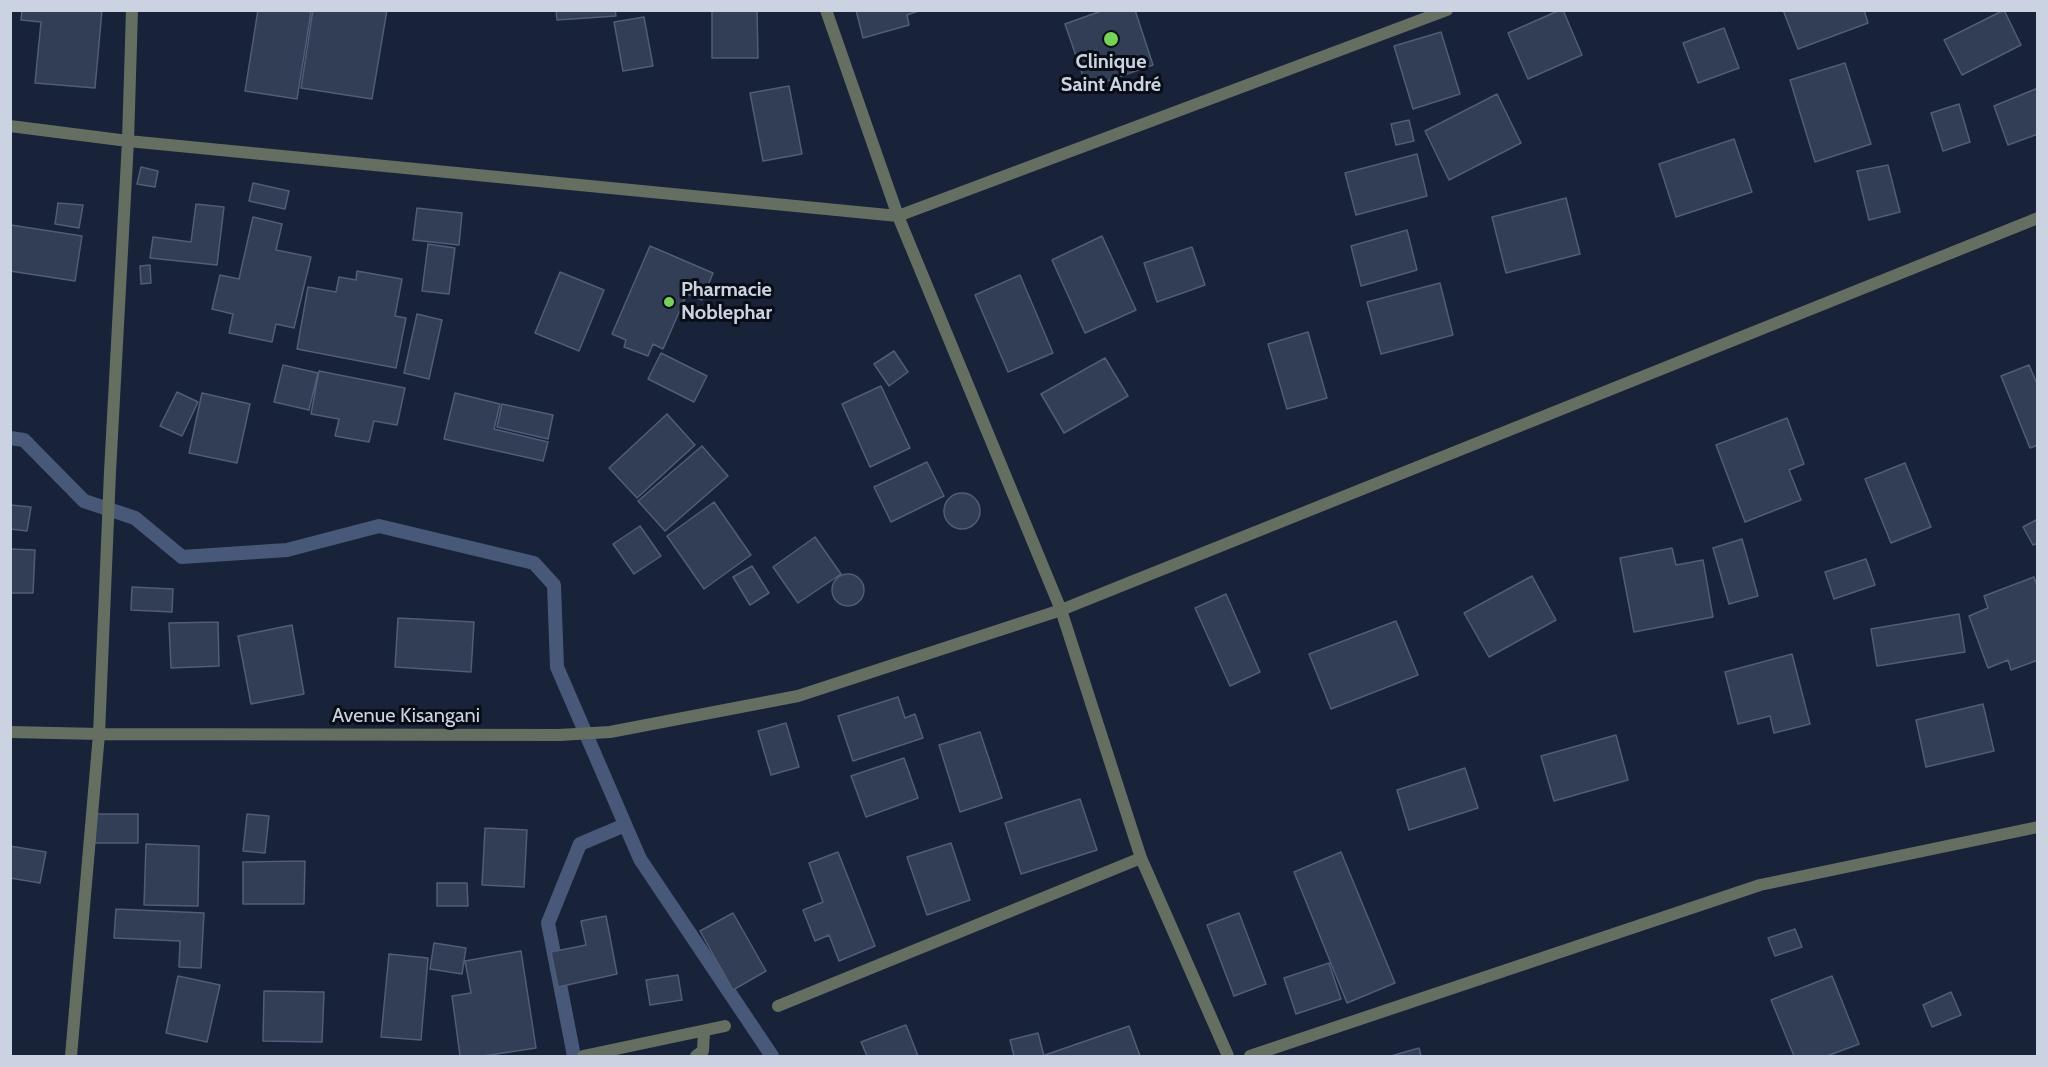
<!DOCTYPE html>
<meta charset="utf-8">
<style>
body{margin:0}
#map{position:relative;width:2048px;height:1067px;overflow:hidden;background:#182339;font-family:Cabin,sans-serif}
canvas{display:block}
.frame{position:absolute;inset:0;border:12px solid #cbd3e2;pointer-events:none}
</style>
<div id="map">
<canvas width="2048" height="1067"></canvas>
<div class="frame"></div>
</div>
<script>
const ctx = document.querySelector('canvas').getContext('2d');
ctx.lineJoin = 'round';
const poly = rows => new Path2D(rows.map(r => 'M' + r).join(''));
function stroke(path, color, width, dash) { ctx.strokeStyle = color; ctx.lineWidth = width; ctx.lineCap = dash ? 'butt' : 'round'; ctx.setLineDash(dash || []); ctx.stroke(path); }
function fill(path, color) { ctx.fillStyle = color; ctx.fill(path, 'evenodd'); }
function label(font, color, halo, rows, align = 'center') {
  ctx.font = font + ' Cabin,sans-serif'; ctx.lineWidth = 6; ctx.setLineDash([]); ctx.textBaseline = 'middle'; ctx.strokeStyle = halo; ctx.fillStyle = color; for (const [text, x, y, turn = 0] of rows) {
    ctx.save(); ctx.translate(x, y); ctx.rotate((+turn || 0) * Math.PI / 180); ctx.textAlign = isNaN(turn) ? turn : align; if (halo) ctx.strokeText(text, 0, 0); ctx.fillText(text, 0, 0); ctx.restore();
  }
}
const stream = poly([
 [10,438,24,440,84,501,135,518,182,557,287,550,379,526,534,563,554,585,557,667,640,859,772,1056],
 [574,1056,548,923,580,844,625,825]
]);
const building = poly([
 [22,10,102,10,95,88,35,83,41,22,21,20,22,10],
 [258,10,298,10,311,12,297,99,245,91,258,10],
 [313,10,387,10,372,99,301,88,313,10],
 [556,10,615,10,616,16,557,20,556,10],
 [712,10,757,10,758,58,712,58,712,10],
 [856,10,921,10,907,15,909,25,863,38,856,10],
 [1104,10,1135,10,1153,65,1087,88,1065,24,1104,10],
 [1560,10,1563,10,1582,55,1528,79,1508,33,1560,10],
 [1783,10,1864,10,1868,23,1798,49,1783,10],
 [2004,10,2021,45,1962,75,1944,40,2004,10],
 [644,17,653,66,623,71,614,22,644,17],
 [1724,28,1739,68,1698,83,1683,43,1724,28],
 [1441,32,1460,94,1413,109,1394,46,1441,32],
 [1845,63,1871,144,1815,162,1790,80,1845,63],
 [789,86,802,154,763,161,750,93,789,86],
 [2038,88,2038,134,2008,145,1994,106,2038,88],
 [1497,94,1521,143,1449,180,1425,131,1497,94],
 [1959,104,1970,142,1943,151,1931,113,1959,104],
 [1409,120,1414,141,1396,145,1391,124,1409,120],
 [1734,139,1752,192,1676,217,1659,164,1734,139],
 [1417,154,1427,196,1356,215,1345,173,1417,154],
 [1888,165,1900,212,1869,220,1857,171,1888,165],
 [141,167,158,171,155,187,137,184,141,167],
 [253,183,289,191,285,209,249,201,253,183],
 [1566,198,1580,254,1506,273,1492,217,1566,198],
 [58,203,83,205,79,228,55,224,58,203],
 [196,204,224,207,217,265,150,258,153,237,191,242,196,204],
 [417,208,462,213,459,245,413,240,417,208],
 [253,217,282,224,276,250,311,257,294,328,276,324,272,342,229,333,233,314,212,309,220,275,239,279,253,217],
 [11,225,82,236,75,281,10,271,11,225],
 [1407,230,1417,270,1361,286,1351,246,1407,230],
 [1102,236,1136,310,1085,333,1052,260,1102,236],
 [428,244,455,248,449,294,422,291,428,244],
 [650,246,713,273,702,300,687,294,663,349,653,344,648,356,624,347,626,340,612,334,650,246],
 [1192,247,1205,285,1157,302,1144,263,1192,247],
 [150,265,151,283,141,284,140,266,150,265],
 [357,271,402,279,395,316,406,318,396,368,297,349,308,287,336,292,339,277,356,280,357,271],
 [560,272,604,290,579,351,535,333,560,272],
 [1020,275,1053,353,1008,372,975,295,1020,275],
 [1440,283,1453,335,1381,354,1367,302,1440,283],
 [417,314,442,320,429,379,404,373,417,314],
 [1308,332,1327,398,1287,409,1268,344,1308,332],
 [894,351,908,372,889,386,874,364,894,351],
 [661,353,707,376,694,402,648,379,661,353],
 [1105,358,1128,396,1064,433,1041,394,1105,358],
 [283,365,318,373,309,410,274,402,283,365],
 [2029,365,2038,386,2038,445,2030,448,2001,376,2029,365],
 [319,371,405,388,397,425,374,421,369,442,335,436,339,419,311,414,319,371],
 [881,386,910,448,870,467,842,404,881,386],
 [177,392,198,402,182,436,160,426,177,392],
 [202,393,250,404,237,463,189,453,202,393],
 [455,393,500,404,494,429,548,442,543,461,444,439,455,393],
 [502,404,553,415,548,439,497,427,502,404],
 [667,414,695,445,637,498,609,468,667,414],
 [1787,418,1804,464,1789,470,1801,500,1745,522,1716,445,1787,418],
 [702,446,728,476,665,531,638,501,702,446],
 [927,462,944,496,891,522,874,487,927,462],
 [1905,463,1931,527,1891,543,1865,479,1905,463],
 '944 511a18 18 0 1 1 36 0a18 18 0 1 1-36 0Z',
 [714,502,751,555,704,589,667,536,714,502],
 [10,505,31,507,27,531,10,529,10,505],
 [2038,519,2038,543,2033,545,2023,527,2038,519],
 [640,526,661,556,634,574,613,544,640,526],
 [815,537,841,574,798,603,773,567,815,537],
 [1742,539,1758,596,1729,604,1713,548,1742,539],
 [1672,548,1676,565,1703,560,1713,617,1634,632,1620,558,1672,548],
 [10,549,35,550,33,593,10,593,10,549],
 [1866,559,1875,585,1834,599,1825,572,1866,559],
 [752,566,769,593,750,605,733,577,752,566],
 '832 590a16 16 0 1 1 32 0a16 16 0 1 1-32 0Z',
 [1532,576,1556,620,1489,657,1464,613,1532,576],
 [2034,577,2038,588,2038,660,2011,670,2008,660,1988,668,1969,616,1988,608,1984,596,2034,577],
 [132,587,173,589,172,612,131,610,132,587],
 [1226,594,1260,672,1230,686,1195,608,1226,594],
 [1959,614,1965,652,1877,666,1871,629,1959,614],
 [398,618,474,622,471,672,395,667,398,618],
 [1396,621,1418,675,1331,709,1309,654,1396,621],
 [218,622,219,666,171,668,169,623,218,622],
 [292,625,304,694,251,704,238,636,292,625],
 [1792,654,1810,724,1774,733,1770,716,1738,724,1725,672,1792,654],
 [898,697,905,718,915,714,923,738,853,761,838,716,898,697],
 [1983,704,1994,751,1926,767,1916,720,1983,704],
 [786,723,799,767,771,775,758,731,786,723],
 [980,732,1002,798,960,812,939,745,980,732],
 [1616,735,1628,780,1554,801,1541,756,1616,735],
 [904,758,918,798,866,817,851,776,904,758],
 [1465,768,1478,808,1409,830,1397,790,1465,768],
 [1080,799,1097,850,1021,874,1005,823,1080,799],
 [92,814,138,814,138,843,92,843,92,814],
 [247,814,269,816,265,853,243,851,247,814],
 [485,828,527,830,524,887,482,885,485,828],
 [951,843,970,900,927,915,907,857,951,843],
 [146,844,199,846,198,906,144,905,146,844],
 [10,846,46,852,40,883,10,878,10,846],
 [838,852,875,946,839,961,829,935,815,941,803,910,823,902,809,863,838,852],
 [1341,852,1395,983,1347,1003,1294,872,1341,852],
 [305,861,304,904,243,904,243,862,305,861],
 [437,883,467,883,468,906,437,906,437,883],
 [116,909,204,913,201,968,179,967,180,941,114,938,116,909],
 [733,913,766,971,733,990,700,931,733,913],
 [1239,913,1266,984,1234,996,1207,925,1239,913],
 [606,916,617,974,558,987,551,952,586,945,581,921,606,916],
 [1795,929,1802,947,1775,956,1768,938,1795,929],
 [434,943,466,948,462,974,430,969,434,943],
 [521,951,536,1048,483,1056,460,1056,452,996,471,993,465,961,521,951],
 [389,954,428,958,421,1040,381,1037,389,954],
 [1329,963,1341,999,1296,1014,1284,978,1329,963],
 [678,975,682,1000,650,1005,646,980,678,975],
 [178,976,220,985,207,1042,166,1033,178,976],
 [1832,976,1859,1044,1827,1056,1794,1056,1771,1000,1832,976],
 [264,991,324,992,322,1042,263,1041,264,991],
 [1951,992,1961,1015,1932,1027,1923,1005,1951,992],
 [906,1025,918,1056,867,1056,861,1042,906,1025],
 [1129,1026,1140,1056,1045,1056,1045,1055,1129,1026],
 [1038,1033,1044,1056,1014,1056,1010,1040,1038,1033],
 [1419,1048,1421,1056,1391,1056,1419,1048]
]);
const service = poly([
 [696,1056,703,1051,704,1031]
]);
const minor = poly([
 [826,10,898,216,1061,610,1141,858,1228,1056],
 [10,126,128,141,898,216,1447,10],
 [10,732,99,734,559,735,610,732,798,696,1061,610,2038,218],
 [778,1006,1141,858],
 [71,1056,99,734,110,472,128,141,132,10],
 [583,1056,725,1026],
 [1250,1056,1760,885,2038,827]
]);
const markers = [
 [1111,39,8,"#77d25a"],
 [669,302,6,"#77d25a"]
];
const poiNames = [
 ["Clinique",1111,62],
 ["Saint André",1111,85],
 ["Pharmacie",681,290,"left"],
 ["Noblephar",681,313,"left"]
];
const streetNames = [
 ["Avenue Kisangani",406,716]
];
stroke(stream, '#475879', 14);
fill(building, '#313e55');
stroke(building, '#505d76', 1.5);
stroke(service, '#646f61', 12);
stroke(minor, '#646f61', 12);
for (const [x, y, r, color] of markers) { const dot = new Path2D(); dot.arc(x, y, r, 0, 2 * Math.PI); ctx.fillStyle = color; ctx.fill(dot); stroke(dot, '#080d16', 2); }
label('bold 20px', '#cbd3e2', '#080d16', poiNames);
label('20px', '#cbd3e2', '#080d16', streetNames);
</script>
